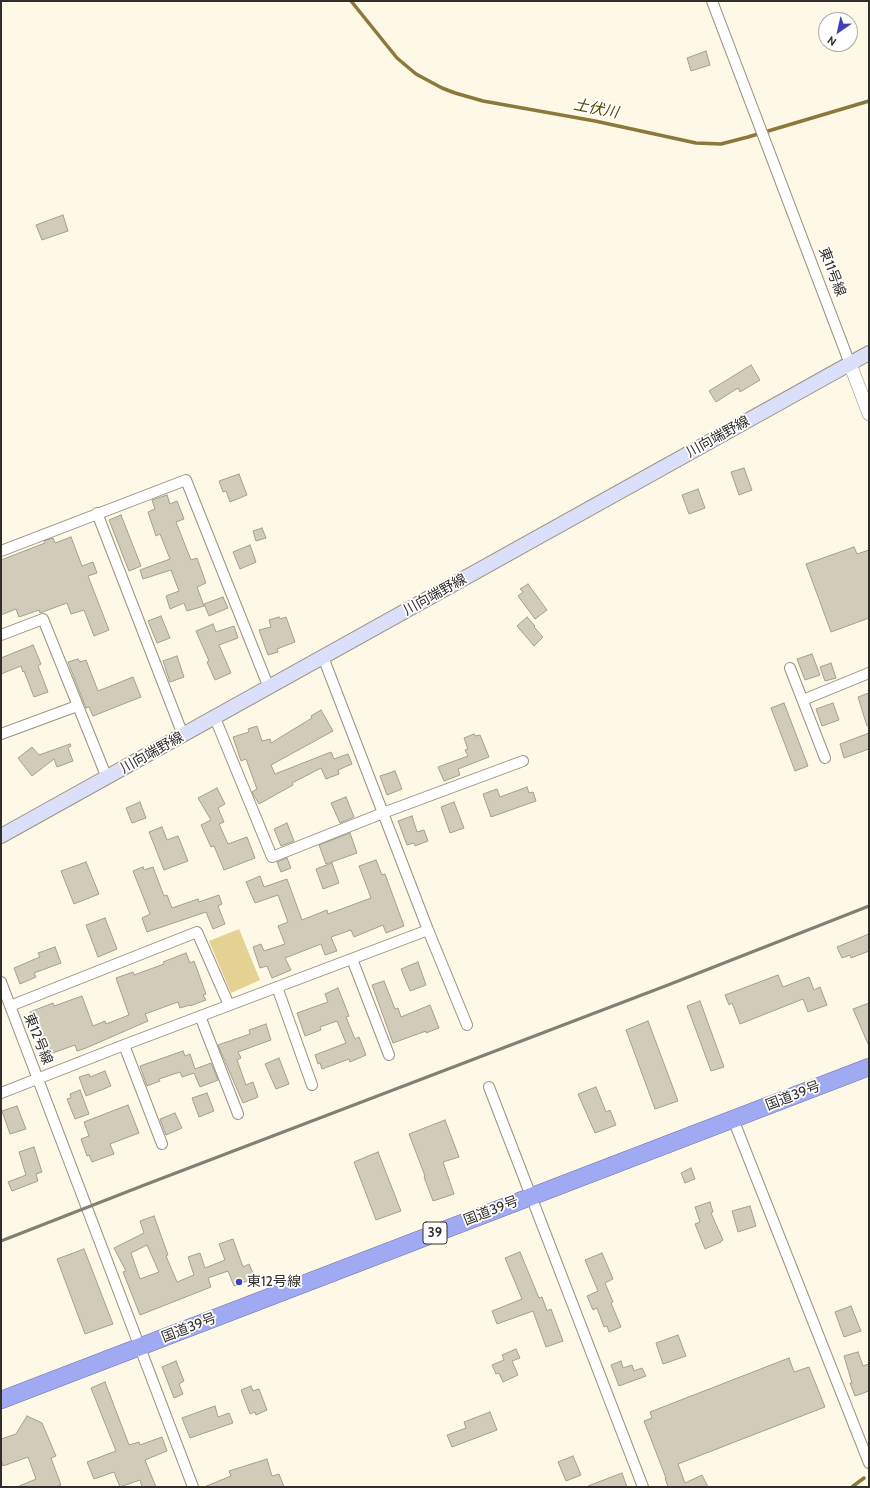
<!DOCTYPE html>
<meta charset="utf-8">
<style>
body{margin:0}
#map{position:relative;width:870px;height:1488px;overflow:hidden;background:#fef8e6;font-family:Cabin,sans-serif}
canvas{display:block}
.frame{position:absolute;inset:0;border:2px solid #312f29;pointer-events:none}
.north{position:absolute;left:818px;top:12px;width:40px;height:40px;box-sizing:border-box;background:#fff;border:1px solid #adaca9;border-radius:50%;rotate:214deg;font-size:11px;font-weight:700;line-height:16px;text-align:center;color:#312f29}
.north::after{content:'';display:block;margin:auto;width:14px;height:18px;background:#4240b6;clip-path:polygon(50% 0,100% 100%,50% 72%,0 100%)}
</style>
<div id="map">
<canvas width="870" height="1488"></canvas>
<div class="frame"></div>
<div class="north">N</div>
</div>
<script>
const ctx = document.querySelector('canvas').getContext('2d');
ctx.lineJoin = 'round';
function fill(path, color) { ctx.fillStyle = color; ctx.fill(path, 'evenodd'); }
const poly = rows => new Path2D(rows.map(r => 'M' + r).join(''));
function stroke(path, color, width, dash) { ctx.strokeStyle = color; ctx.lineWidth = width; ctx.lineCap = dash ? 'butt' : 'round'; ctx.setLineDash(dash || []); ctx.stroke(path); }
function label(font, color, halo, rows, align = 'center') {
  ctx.font = font + ' Cabin,"Noto Sans JP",sans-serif'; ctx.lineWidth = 3.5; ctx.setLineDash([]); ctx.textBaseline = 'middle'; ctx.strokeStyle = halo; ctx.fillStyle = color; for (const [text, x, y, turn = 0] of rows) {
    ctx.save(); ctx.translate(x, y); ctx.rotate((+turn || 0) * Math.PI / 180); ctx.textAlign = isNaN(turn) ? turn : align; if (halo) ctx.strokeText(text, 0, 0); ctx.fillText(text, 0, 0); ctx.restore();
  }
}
const green = poly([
 [239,929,260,980,231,993,209,941]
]);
const stream = poly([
 [351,1,397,58,416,74,442,88,455,93,483,101,595,121,696,143,721,144,748,137,869,101],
 [852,1487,864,1478]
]);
const building = poly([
 [706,51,710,65,691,71,687,58,706,51],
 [63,215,68,231,42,240,36,225,63,215],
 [751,365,760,380,740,392,738,388,716,402,709,391,751,365],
 [744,468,752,490,739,495,731,472,744,468],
 [239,474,247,495,230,502,226,491,223,492,219,481,239,474],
 [698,489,705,508,689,514,682,495,698,489],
 [167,495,170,504,177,501,184,519,176,522,191,560,197,558,206,583,197,587,204,606,187,611,184,603,170,609,166,596,179,591,171,570,143,579,140,570,170,559,160,534,156,536,148,512,155,509,152,500,167,495],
 [121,515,141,566,129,571,109,520,121,515],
 [262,528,266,538,256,541,253,531,262,528],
 [71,537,82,566,93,562,97,573,88,576,109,630,94,636,84,610,71,614,67,603,40,613,39,610,19,617,16,609,1,615,1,560,45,543,44,541,53,538,55,543,71,537],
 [250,545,256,562,240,569,233,552,250,545],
 [854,547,857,554,869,550,869,618,831,632,806,564,854,547],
 [528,584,547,610,535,619,518,596,523,592,520,589,528,584],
 [223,597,228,608,209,616,204,604,223,597],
 [161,616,170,638,157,643,148,621,161,616],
 [279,617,280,619,286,617,295,642,277,649,278,652,268,655,259,630,271,627,269,620,279,617],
 [527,617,535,626,534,627,543,637,534,646,517,626,527,617],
 [213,624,216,632,234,626,238,638,219,645,231,673,215,680,207,662,209,661,196,631,213,624],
 [33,645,41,664,38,666,48,692,34,697,24,671,23,672,21,666,1,674,1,658,33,645],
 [812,654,820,675,805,680,797,659,812,654],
 [177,656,184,677,170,682,163,661,177,656],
 [78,659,80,662,86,660,98,691,133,677,141,697,93,716,89,707,86,708,68,662,78,659],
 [831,663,836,678,825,681,820,667,831,663],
 [869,693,869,725,867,726,858,697,869,693],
 [784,703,808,766,795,771,771,708,784,703],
 [833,703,839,720,822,726,816,709,833,703],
 [321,710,333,731,271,765,275,774,331,752,334,759,348,754,352,764,338,770,339,774,326,779,321,768,292,783,293,785,259,804,252,792,257,789,246,759,241,761,233,737,249,732,248,729,257,726,262,741,270,739,271,743,312,718,311,716,321,710],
 [869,733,869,749,844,758,840,744,869,733],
 [474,734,475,736,480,735,489,757,458,769,460,775,444,781,438,767,468,756,465,750,468,749,464,738,474,734],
 [70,744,71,746,68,748,73,761,57,767,54,759,32,776,18,758,32,747,39,755,70,744],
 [395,771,402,789,387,795,380,776,395,771],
 [527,787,529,793,533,792,536,801,491,817,483,794,497,789,500,797,527,787],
 [217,788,225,804,218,808,224,822,219,824,228,844,247,837,255,858,224,870,214,846,211,847,201,825,211,820,198,798,217,788],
 [346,797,354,817,340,823,331,803,346,797],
 [140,802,146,818,132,823,126,808,140,802],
 [454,802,464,828,450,833,441,807,454,802],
 [412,816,417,832,424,830,428,841,415,846,414,843,407,845,398,821,412,816],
 [287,823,294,841,281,846,274,829,287,823],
 [162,827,167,840,178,836,188,861,164,870,149,832,162,827],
 [350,833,357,853,326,864,319,845,350,833],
 [287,858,291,868,281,872,277,862,287,858],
 [376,860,382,875,385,874,404,926,386,933,383,925,354,937,351,930,331,937,337,951,325,955,321,944,285,958,291,970,272,978,267,966,260,968,253,947,261,944,264,951,285,944,278,926,288,922,278,895,255,903,246,882,260,876,264,887,287,879,302,920,327,910,328,914,371,898,359,866,376,860],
 [86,862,99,894,74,904,61,871,86,862],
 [332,863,339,883,323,889,316,869,332,863],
 [143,867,144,870,153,867,164,896,167,895,172,908,198,899,199,902,219,895,222,904,218,906,225,924,213,929,206,912,147,932,142,918,150,914,133,871,143,867],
 [105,918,117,949,98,957,86,925,105,918],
 [869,934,869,951,851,958,850,955,842,958,837,947,869,934],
 [55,947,61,963,34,973,36,977,20,984,14,968,40,957,38,953,55,947],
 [186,953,190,963,194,961,206,994,203,995,206,1000,190,1006,190,1005,180,1008,178,1002,145,1014,148,1021,86,1048,77,1051,75,1045,47,1055,30,1012,53,1003,54,1006,82,996,93,1026,105,1021,106,1024,129,1015,116,978,133,972,134,975,164,964,163,962,186,953],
 [418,962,426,985,410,991,401,969,418,962],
 [778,975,783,987,809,977,814,990,820,987,827,1005,808,1012,803,999,740,1024,732,1003,729,1005,725,995,778,975],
 [384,981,395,1009,398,1008,401,1017,430,1005,439,1028,426,1033,426,1031,393,1043,372,985,384,981],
 [338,988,349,1016,346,1017,355,1039,359,1037,366,1055,350,1062,349,1059,322,1069,320,1063,318,1064,315,1055,346,1043,337,1021,320,1027,321,1030,305,1036,297,1013,328,1002,325,994,338,988],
 [700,1001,724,1067,711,1071,687,1006,700,1001],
 [869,1003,869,1046,853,1009,869,1003],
 [648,1021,678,1101,655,1109,626,1030,648,1021],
 [266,1024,271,1040,238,1052,241,1058,237,1060,246,1085,253,1082,258,1097,243,1103,218,1045,250,1034,249,1030,266,1024],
 [183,1051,185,1056,190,1054,195,1069,211,1063,218,1080,200,1087,194,1073,182,1077,180,1072,159,1079,160,1081,147,1086,140,1066,183,1051],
 [279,1058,289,1084,276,1089,265,1064,279,1058],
 [105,1071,111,1086,86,1096,79,1077,89,1074,90,1077,105,1071],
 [596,1087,606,1112,610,1110,616,1125,595,1133,578,1094,596,1087],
 [80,1090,89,1114,75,1119,67,1099,71,1098,70,1094,80,1090],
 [207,1093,214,1111,199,1117,192,1098,207,1093],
 [128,1105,139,1133,110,1144,114,1154,92,1162,89,1155,87,1156,81,1139,89,1136,84,1122,128,1105],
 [17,1106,26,1129,10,1134,2,1111,17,1106],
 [175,1113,182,1128,166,1135,160,1119,175,1113],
 [445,1120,459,1157,443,1162,454,1194,433,1201,424,1177,425,1176,409,1134,445,1120],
 [34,1147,42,1172,36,1174,38,1181,12,1191,8,1182,26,1175,19,1152,34,1147],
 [378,1152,401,1211,376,1220,354,1162,378,1152],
 [691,1168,695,1179,685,1183,681,1173,691,1168],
 [710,1202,713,1212,711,1213,723,1240,721,1241,721,1242,705,1249,695,1224,700,1222,695,1207,710,1202],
 [750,1206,756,1226,738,1232,732,1211,750,1206],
 [154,1216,168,1255,166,1256,177,1282,194,1275,188,1257,200,1253,205,1268,225,1260,219,1244,233,1239,243,1267,249,1264,255,1278,234,1286,228,1271,208,1278,211,1287,140,1315,123,1272,126,1271,114,1248,144,1233,140,1221,154,1216],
 [147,1245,159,1272,140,1279,131,1253,147,1245],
 [84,1249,113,1324,85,1334,57,1259,84,1249],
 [520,1252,539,1298,542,1297,547,1311,551,1309,563,1341,546,1347,533,1311,497,1324,492,1311,522,1299,505,1258,520,1252],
 [602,1253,613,1279,605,1283,613,1302,611,1303,621,1327,609,1332,607,1326,604,1327,597,1308,593,1310,587,1296,598,1291,585,1260,602,1253],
 [851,1306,861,1331,844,1337,835,1312,851,1306],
 [678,1335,686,1356,663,1364,656,1343,678,1335],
 [516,1349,520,1358,512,1361,518,1375,503,1382,499,1373,496,1374,492,1365,504,1360,502,1355,516,1349],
 [858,1352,863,1366,869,1364,869,1391,855,1396,850,1383,852,1383,844,1356,858,1352],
 [789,1358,794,1372,809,1367,825,1407,678,1464,685,1483,702,1475,708,1487,668,1487,665,1478,666,1478,644,1421,652,1418,650,1412,789,1358],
 [176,1361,184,1381,179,1384,183,1394,174,1398,162,1367,176,1361],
 [621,1361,623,1368,632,1365,634,1371,642,1368,646,1376,619,1386,611,1365,621,1361],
 [105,1382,129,1445,139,1442,140,1445,162,1437,167,1451,145,1460,156,1487,142,1487,140,1480,120,1487,114,1472,94,1479,87,1462,116,1451,91,1388,105,1382],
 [251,1386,253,1391,259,1389,267,1410,256,1415,255,1412,250,1414,241,1390,251,1386],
 [215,1406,218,1417,229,1413,233,1423,190,1438,182,1418,215,1406],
 [490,1412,497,1430,452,1447,447,1435,466,1428,464,1422,490,1412],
 [27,1416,42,1423,56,1456,51,1458,61,1485,55,1487,17,1487,36,1479,28,1457,3,1466,1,1459,1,1439,16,1434,27,1416],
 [573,1456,581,1475,566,1481,558,1462,573,1456],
 [267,1459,272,1476,279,1474,284,1487,204,1487,231,1476,229,1471,267,1459],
 [622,1473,627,1487,588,1487,588,1486,622,1473]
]);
const minor = poly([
 [712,1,850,364],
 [97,513,183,735],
 [1,551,186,480,269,688],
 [1,635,43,619,107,778],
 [323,657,428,930,467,1025],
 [790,668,825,758],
 [803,700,869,673],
 [215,718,272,857,383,813,523,761],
 [1,734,77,706],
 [352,959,389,1055],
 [1,982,193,1487],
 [277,987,312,1085],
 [10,1006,197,932,229,1005],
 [200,1016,238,1114],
 [124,1045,162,1144],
 [489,1087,643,1487],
 [1,1093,124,1045,428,930],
 [733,1119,869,1463]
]);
const tertiary = poly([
 [850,364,869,414]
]);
const secondary = poly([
 [1,836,869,353]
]);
const trunk = poly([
 [1,1400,869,1067]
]);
const rail = poly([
 [1,1241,147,1184,668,985,869,906]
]);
const markers = [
 [239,1282,4,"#4240b6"]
];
const shields = [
 [435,1233,24]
];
const shieldNames = [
 ["39",435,1233]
];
const streetNames = [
 ["東11号線",832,272,69],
 ["川向端野線",718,437,-29],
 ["川向端野線",435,595,-29],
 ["川向端野線",152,753,-29],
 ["東12号線",38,1039,68],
 ["国道39号",793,1096,-21],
 ["国道39号",491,1211,-21],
 ["国道39号",189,1328,-21]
];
const poiNames = [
 ["東12号線",247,1282]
];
const waterNames = [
 ["土伏川",596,109,11]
];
fill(green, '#e5d191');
stroke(stream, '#8b783b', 3.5);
fill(building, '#d1cbba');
stroke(building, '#a49f8e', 1);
stroke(minor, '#989383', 12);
stroke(tertiary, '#989383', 14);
stroke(secondary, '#989383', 16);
stroke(trunk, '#6a71aa', 18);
stroke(minor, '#fff', 10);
stroke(tertiary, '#fff', 13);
stroke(secondary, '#dcdffa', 14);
stroke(trunk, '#a0aaf3', 17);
stroke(rail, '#837f74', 3);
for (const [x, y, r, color] of markers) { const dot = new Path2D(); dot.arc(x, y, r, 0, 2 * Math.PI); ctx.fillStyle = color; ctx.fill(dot); stroke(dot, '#fff', 1.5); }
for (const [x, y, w] of shields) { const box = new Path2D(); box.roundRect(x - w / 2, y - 11, w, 22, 3); ctx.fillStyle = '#fff'; ctx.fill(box); stroke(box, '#312f29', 1); }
label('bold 13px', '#312f29', null, shieldNames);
label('14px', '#312f29', '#fff', streetNames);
label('14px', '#312f29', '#fff', poiNames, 'left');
label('italic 15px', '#594700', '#fff', waterNames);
</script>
